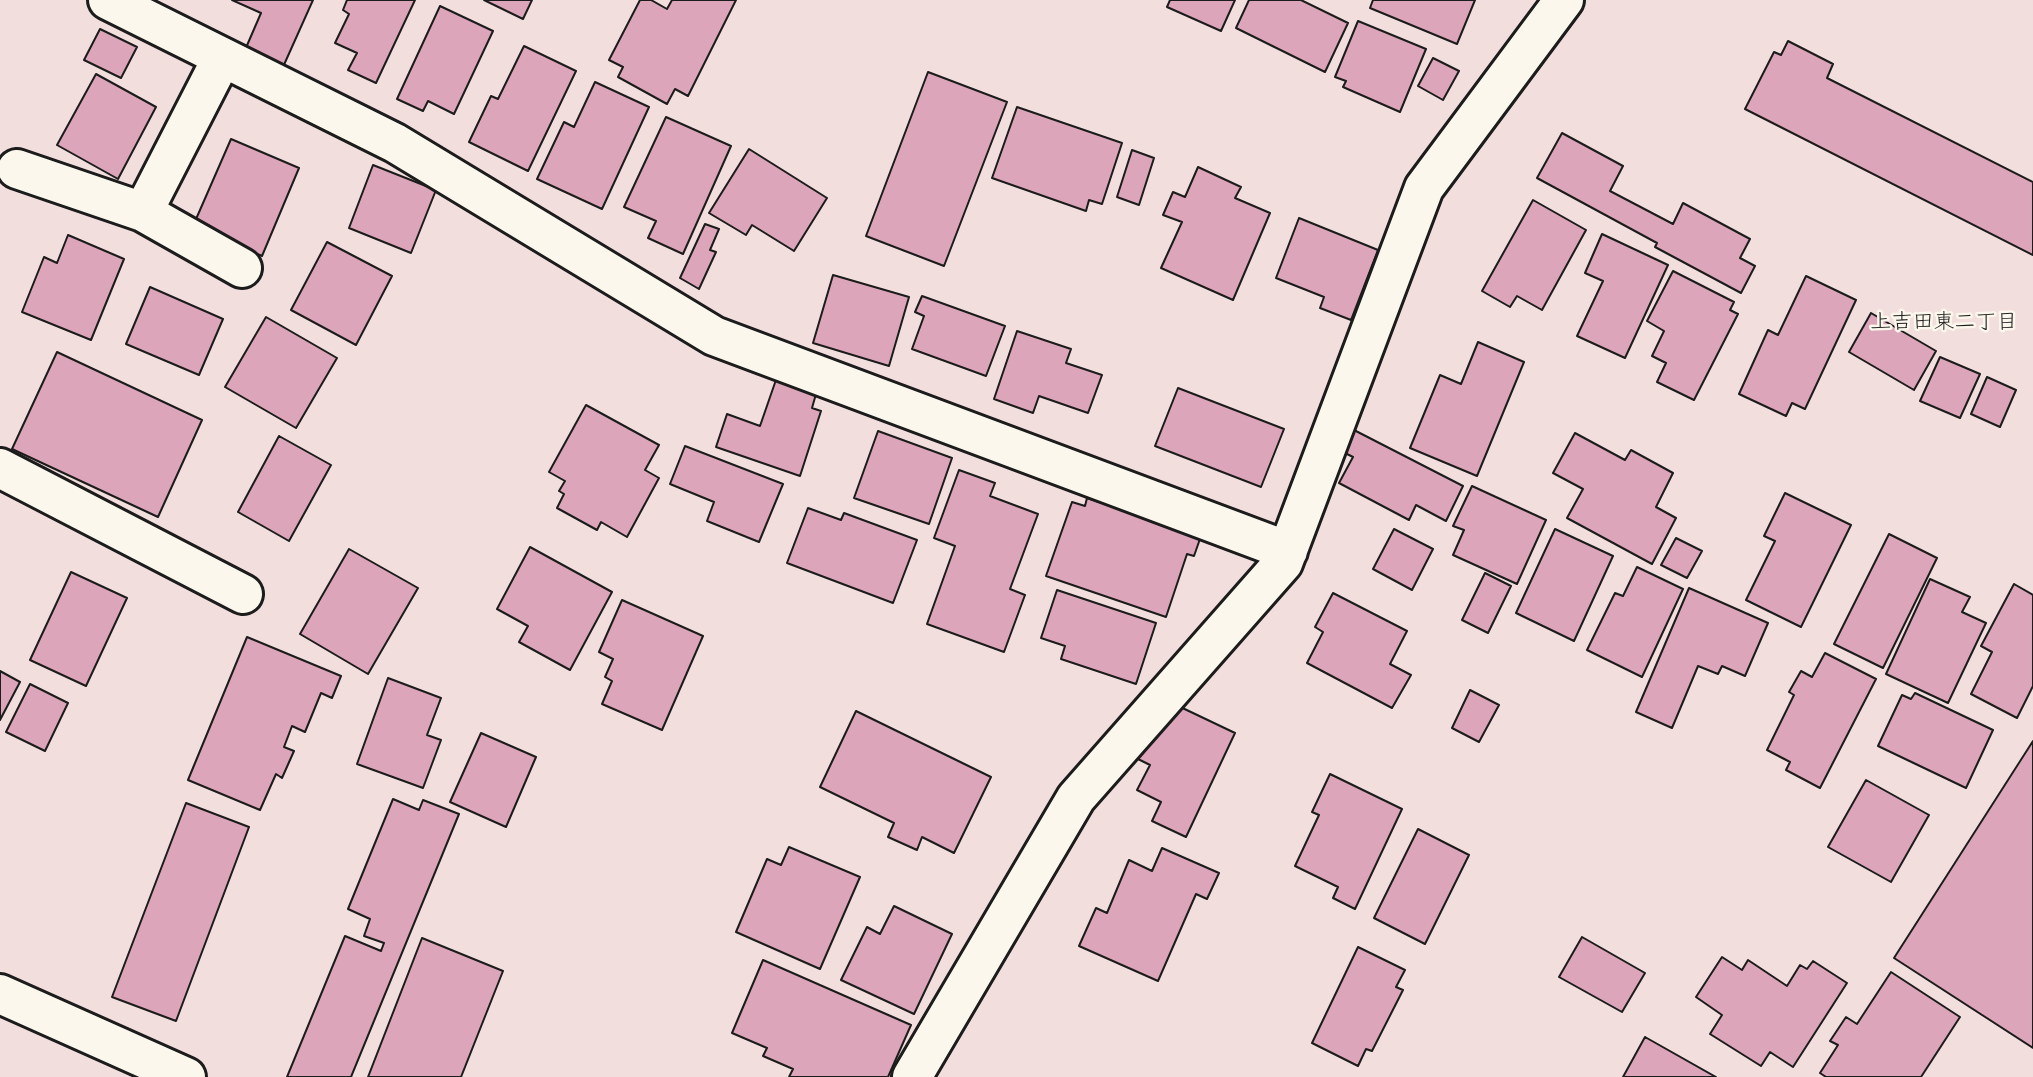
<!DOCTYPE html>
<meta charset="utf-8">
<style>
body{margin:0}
canvas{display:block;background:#f2dedd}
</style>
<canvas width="2033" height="1077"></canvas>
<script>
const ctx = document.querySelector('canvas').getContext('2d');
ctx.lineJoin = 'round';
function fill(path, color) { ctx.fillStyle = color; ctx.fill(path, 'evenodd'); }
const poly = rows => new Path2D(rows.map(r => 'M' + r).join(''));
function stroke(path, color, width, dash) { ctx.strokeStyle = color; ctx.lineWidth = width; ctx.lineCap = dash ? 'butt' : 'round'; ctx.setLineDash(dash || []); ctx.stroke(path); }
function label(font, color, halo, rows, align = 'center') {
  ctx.font = font + ' Delius,"Klee One",sans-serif'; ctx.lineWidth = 5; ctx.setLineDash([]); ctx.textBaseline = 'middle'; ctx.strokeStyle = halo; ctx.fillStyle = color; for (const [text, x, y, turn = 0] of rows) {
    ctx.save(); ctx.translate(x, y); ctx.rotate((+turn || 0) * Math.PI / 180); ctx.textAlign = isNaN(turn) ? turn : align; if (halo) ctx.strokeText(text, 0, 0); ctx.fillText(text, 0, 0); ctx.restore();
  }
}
const building = poly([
 [232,0,313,0,283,67,245,50,261,13,232,0],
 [347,0,415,0,376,83,348,70,357,53,335,43,349,14,343,10,347,0],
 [484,0,532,0,523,19,484,0],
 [640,0,651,0,667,9,672,0,736,0,688,96,675,89,667,104,618,77,623,67,609,60,640,0],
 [1170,0,1235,0,1221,31,1167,7,1170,0],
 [1249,0,1301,0,1348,23,1325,72,1236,28,1249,0],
 [1373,0,1475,0,1457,44,1370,8,1373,0],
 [440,6,493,31,454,114,428,101,423,111,397,99,440,6],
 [1358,21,1426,49,1400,112,1343,87,1346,81,1335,77,1358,21],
 [100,29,137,47,121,78,84,60,100,29],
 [1788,41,1833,64,1827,78,2033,182,2033,255,1745,109,1774,52,1781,55,1788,41],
 [524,46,576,71,528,171,469,142,491,96,498,99,524,46],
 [1433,58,1459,71,1443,100,1418,86,1433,58],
 [928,72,1007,102,944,266,866,236,928,72],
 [96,74,156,107,118,179,57,145,96,74],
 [595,82,649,107,602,209,537,179,564,122,574,127,595,82],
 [1017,107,1122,143,1102,204,1089,200,1086,211,992,178,1017,107],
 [666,117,731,146,683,254,648,238,656,221,624,207,666,117],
 [1562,133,1623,166,1610,191,1673,224,1683,203,1750,239,1740,258,1755,266,1741,293,1655,247,1657,243,1537,178,1562,133],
 [231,139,299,168,262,256,193,226,231,139],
 [749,149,827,198,794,251,752,225,746,235,709,213,749,149],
 [1132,150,1154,158,1139,205,1117,197,1132,150],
 [373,165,436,190,411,253,349,228,373,165],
 [1198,167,1241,187,1235,198,1270,213,1233,300,1161,268,1182,222,1163,215,1173,192,1185,197,1198,167],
 [1533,200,1586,230,1542,310,1517,296,1510,307,1482,291,1533,200],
 [1299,218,1378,250,1351,320,1320,308,1324,297,1276,278,1299,218],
 [705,224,719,229,710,250,716,252,699,289,680,278,705,224],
 [1602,234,1668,265,1625,358,1577,336,1603,281,1585,273,1602,234],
 [68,235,124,259,91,340,22,312,44,257,57,263,68,235],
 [327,242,392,276,356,345,291,310,327,242],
 [1673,271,1734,302,1730,310,1738,314,1694,400,1657,382,1666,363,1652,356,1664,331,1647,321,1673,271],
 [833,275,909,297,889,366,813,343,833,275],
 [1806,276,1856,300,1805,409,1792,403,1786,416,1739,394,1768,330,1778,335,1806,276],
 [150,287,223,319,199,375,126,344,150,287],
 [922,296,1005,326,986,376,912,349,924,316,915,312,922,296],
 [1871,313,1936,351,1914,390,1849,352,1871,313],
 [266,317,337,358,296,428,225,387,266,317],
 [1017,331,1071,349,1066,363,1102,375,1088,413,1039,396,1033,413,994,399,1017,331],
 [1478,342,1524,362,1477,476,1410,448,1440,375,1461,384,1478,342],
 [57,352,202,420,158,517,12,449,57,352],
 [1940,357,1980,374,1960,418,1920,401,1940,357],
 [778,374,818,387,812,408,821,411,800,476,716,447,727,414,760,426,778,374],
 [1987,377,2016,390,2000,427,1971,414,1987,377],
 [1178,388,1284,429,1261,487,1155,446,1178,388],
 [586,405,659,445,645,470,659,478,627,537,601,522,597,530,557,508,564,494,559,491,565,481,549,472,586,405],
 [1352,429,1463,486,1446,521,1416,505,1409,520,1339,483,1353,457,1341,451,1352,429],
 [878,431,952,458,929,524,854,498,878,431],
 [1575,433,1625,460,1631,450,1673,473,1656,507,1676,518,1652,564,1567,518,1583,489,1553,473,1575,433],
 [279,436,331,465,289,541,238,512,279,436],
 [685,446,783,484,759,542,707,521,714,502,670,484,685,446],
 [959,470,995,483,990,496,1038,514,1010,589,1025,595,1004,652,927,624,955,546,934,538,959,470],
 [1472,486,1546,520,1517,584,1453,555,1464,530,1453,526,1472,486],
 [1785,493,1851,525,1801,627,1746,600,1775,541,1764,536,1785,493],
 [1087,498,1201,536,1194,556,1187,554,1166,617,1046,576,1072,502,1085,506,1087,498],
 [808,508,841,520,844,513,917,540,893,603,787,563,808,508],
 [1394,529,1433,549,1412,590,1373,569,1394,529],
 [1555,529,1613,556,1574,641,1516,613,1555,529],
 [1889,534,1937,558,1883,668,1834,644,1889,534],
 [1676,538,1702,551,1687,578,1661,565,1676,538],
 [530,547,612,592,570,670,519,642,528,626,497,609,530,547],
 [349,549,418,588,368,674,300,634,349,549],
 [1637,567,1683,589,1642,677,1587,650,1615,593,1623,596,1637,567],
 [71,572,127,598,86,686,30,660,71,572],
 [1485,573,1511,586,1488,633,1462,620,1485,573],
 [1930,579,1970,597,1962,612,1986,623,1948,703,1886,674,1930,579],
 [2014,584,2033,595,2033,686,2017,718,1971,694,1992,652,1981,646,2014,584],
 [1689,588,1768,623,1745,676,1722,666,1718,674,1698,666,1672,728,1636,712,1689,588],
 [1057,590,1156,623,1136,684,1061,659,1065,646,1041,638,1057,590],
 [1333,593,1407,631,1390,664,1411,675,1392,708,1307,663,1323,632,1315,627,1333,593],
 [622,600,703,636,662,730,602,704,612,681,605,677,613,659,599,652,622,600],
 [247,637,341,676,332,698,321,693,305,732,292,726,284,747,294,751,282,778,276,774,260,810,188,780,247,637],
 [1825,653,1876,679,1820,788,1786,770,1790,762,1767,750,1794,695,1789,692,1801,671,1812,677,1825,653],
 [0,671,20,682,0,720,0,671],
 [388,678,441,698,427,735,441,740,423,788,357,764,388,678],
 [30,684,68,703,45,751,6,732,30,684],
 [1470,690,1499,705,1479,742,1452,728,1470,690],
 [1915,693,1993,730,1966,788,1878,746,1902,695,1911,699,1915,693],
 [1172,703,1235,733,1186,837,1152,821,1161,802,1137,790,1150,765,1136,758,1172,703],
 [856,711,991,777,954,853,922,837,917,850,888,837,894,823,820,787,856,711],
 [481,733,536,757,506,827,450,802,481,733],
 [2033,741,2033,1048,1894,958,2033,741],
 [1330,774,1402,809,1355,909,1333,898,1338,887,1295,866,1319,815,1312,812,1330,774],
 [1866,780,1929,815,1891,882,1828,847,1866,780],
 [393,799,419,810,423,800,459,814,351,1077,287,1077,345,936,381,951,384,943,364,936,370,919,348,909,393,799],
 [186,803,249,827,176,1021,112,997,186,803],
 [1418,829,1469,855,1425,944,1374,918,1418,829],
 [789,847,860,877,820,969,736,932,767,859,781,865,789,847],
 [1162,848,1219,873,1207,899,1196,894,1158,981,1079,946,1096,908,1107,913,1129,860,1152,871,1162,848],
 [894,906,952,934,914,1014,841,980,867,927,880,934,894,906],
 [1582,937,1645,973,1622,1012,1559,977,1582,937],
 [422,938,503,971,461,1077,368,1077,422,938],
 [1358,947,1405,970,1396,987,1403,990,1372,1051,1366,1049,1358,1066,1312,1043,1358,947],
 [1722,957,1742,970,1748,960,1787,986,1800,965,1807,969,1813,961,1847,983,1793,1067,1770,1052,1761,1066,1710,1034,1722,1015,1696,997,1722,957],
 [763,960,911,1025,888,1077,789,1077,793,1069,763,1056,767,1048,732,1033,763,960],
 [1891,972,1960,1017,1921,1077,1826,1077,1820,1073,1838,1045,1830,1041,1846,1017,1857,1024,1891,972],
 [1645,1037,1716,1077,1623,1077,1645,1037]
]);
const street = poly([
 [108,0,395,143,714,336,1288,551],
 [17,169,143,212,242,268],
 [143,212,222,58],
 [0,468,243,594],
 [0,994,186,1077],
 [912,1077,1076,798,1283,563,1424,188,1564,0]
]);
const neighbourhoodNames = [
 ["上吉田東二丁目",1944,322]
];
fill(building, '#dca5b9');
stroke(building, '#1c1c1c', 2);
stroke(street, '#1c1c1c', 44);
stroke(street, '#fbf7ec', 38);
label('21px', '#1c1c1c', '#fbf7ec', neighbourhoodNames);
</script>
